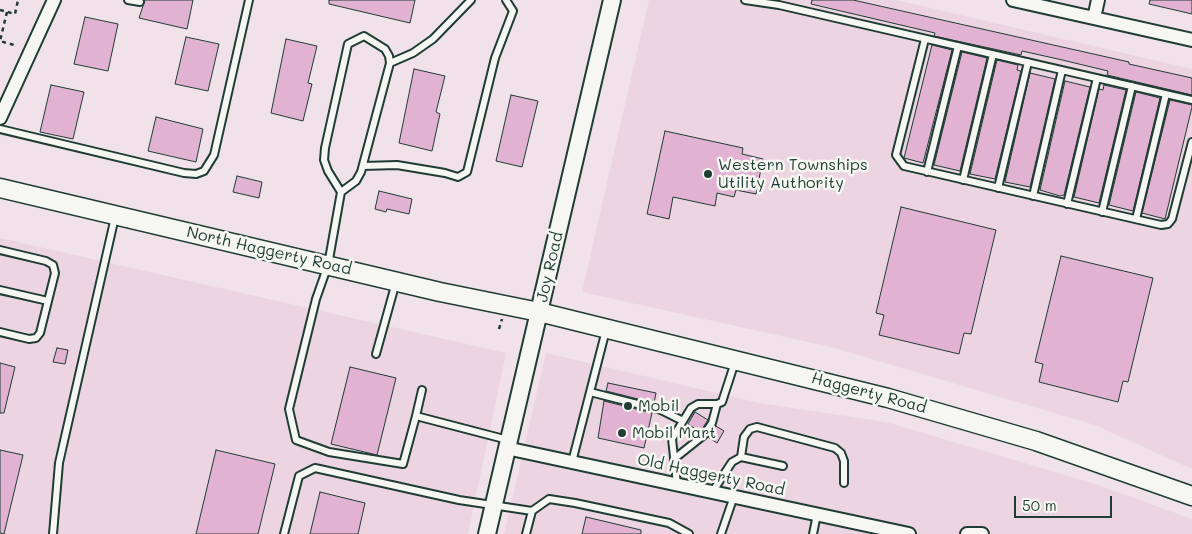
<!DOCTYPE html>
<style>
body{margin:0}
#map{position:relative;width:1192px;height:534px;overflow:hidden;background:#f0e2e8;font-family:Mali,sans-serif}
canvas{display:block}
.scale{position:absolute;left:1014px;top:496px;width:98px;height:22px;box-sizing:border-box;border:2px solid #1f3d34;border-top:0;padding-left:6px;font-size:15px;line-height:18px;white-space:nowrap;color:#1f3d34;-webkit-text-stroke:4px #f6f6f2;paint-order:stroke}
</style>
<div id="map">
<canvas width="1192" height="534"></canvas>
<div class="scale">50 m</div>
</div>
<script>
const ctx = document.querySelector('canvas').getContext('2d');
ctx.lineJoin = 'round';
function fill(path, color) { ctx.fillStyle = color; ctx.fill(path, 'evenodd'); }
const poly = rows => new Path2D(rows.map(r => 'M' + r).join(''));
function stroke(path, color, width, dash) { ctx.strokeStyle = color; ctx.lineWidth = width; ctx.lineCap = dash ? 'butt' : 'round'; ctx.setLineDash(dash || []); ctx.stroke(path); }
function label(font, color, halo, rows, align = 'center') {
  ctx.font = font + ' Mali,sans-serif'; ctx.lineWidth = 5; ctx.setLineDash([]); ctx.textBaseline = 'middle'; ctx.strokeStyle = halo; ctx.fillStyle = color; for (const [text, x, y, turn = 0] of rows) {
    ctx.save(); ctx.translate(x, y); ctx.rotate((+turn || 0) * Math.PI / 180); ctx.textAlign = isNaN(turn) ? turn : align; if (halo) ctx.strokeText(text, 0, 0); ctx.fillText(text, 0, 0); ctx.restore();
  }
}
const built = poly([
 [649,0,896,0,1192,69,1192,469,1095,425,831,347,582,292],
 [0,238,506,353,468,534,0,534],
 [546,353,759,403,886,422,1095,484,1192,519,1192,534,504,534]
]);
const building = poly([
 [145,0,193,0,187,29,139,18,145,0],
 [329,0,415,0,410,23,329,4,329,0],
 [812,0,853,0,1129,62,1129,64,1192,78,1192,95,1107,75,1108,71,1058,59,1022,51,1021,55,934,36,935,33,811,4,812,0],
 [1150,0,1192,0,1192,14,1149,4,1150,0],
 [85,17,118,24,108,71,74,64,85,17],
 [186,37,219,44,208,91,175,84,186,37],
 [286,39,317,46,308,83,312,84,303,121,271,113,286,39],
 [932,45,952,50,923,163,904,158,932,45],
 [962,52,987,58,960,171,934,165,962,52],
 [997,60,1018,65,1017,70,1021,71,995,179,970,174,997,60],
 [414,69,445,76,436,112,440,114,432,151,399,143,414,69],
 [1030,73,1055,79,1030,187,1005,182,1030,73],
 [1065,81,1090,87,1064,195,1060,196,1040,190,1065,81],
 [51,85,84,92,73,139,40,132,51,85],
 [1104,85,1126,90,1099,203,1074,197,1099,89,1103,90,1104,85],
 [1136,92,1160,98,1133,211,1109,205,1136,92],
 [511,95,538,101,522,167,496,161,511,95],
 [1170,100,1192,105,1192,107,1165,219,1142,213,1170,100],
 [156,117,203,129,196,162,148,151,156,117],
 [665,131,743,148,742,154,763,159,756,194,736,190,734,197,717,193,715,206,673,197,669,219,647,214,665,131],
 [237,176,262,182,259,198,233,192,237,176],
 [379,191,412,199,409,214,387,209,386,212,375,209,379,191],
 [901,207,996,230,971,334,964,333,959,354,879,335,884,315,876,313,901,207],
 [1061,256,1153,278,1128,382,1123,381,1118,402,1039,382,1043,364,1035,362,1061,256],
 [57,348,68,350,65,364,53,362,57,348],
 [0,363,15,367,4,413,0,413,0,363],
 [350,367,396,378,377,455,331,444,350,367],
 [608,383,656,393,654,403,606,391,608,383],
 [604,401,652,413,644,448,598,438,604,401],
 [695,412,708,420,700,432,688,424,695,412],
 [716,426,724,431,717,443,708,437,716,426],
 [0,450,23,455,4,534,0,533,0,450],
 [216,450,275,464,258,534,196,534,216,450],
 [320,492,365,503,358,534,310,534,320,492],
 [586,517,641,530,641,534,582,534,586,517]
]);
const path = poly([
 [0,10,15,14,18,0],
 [7,12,0,41,14,45],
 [499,329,502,319]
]);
const service = poly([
 [128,0,140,2],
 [745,0,779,5,1192,100],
 [925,39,896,155,904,166,1161,225,1168,224,1172,219,1192,142],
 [390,63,413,53,433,39,471,0],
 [0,129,184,173,196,174,204,171,214,155,249,0],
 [363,166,397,165,445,173,458,177,467,172,495,58,513,11,506,0],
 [927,172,958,46],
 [963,180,993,54],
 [998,188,1028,62],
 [341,192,328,171,324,160,325,148,348,44,364,36,385,49,389,56,390,63,361,172,356,181,341,192,328,265,316,299,289,409,296,440,329,452,403,464,416,416],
 [1033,196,1062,70],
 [1067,204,1097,78],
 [1102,212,1132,86],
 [1136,219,1166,94],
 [0,250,46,261,53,265,55,273,40,333,36,338,29,339,0,332],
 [0,290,48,301],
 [376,354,396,282],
 [422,390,416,416,508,440],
 [590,392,661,410,683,421],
 [741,457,744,437,750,429,757,427,835,448,841,453,844,461,844,483],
 [674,459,704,435,712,423,717,404],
 [572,462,606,330],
 [677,484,672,439,691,408,698,404,717,404,722,402,735,362],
 [713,491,732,462,741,457,783,466],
 [532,511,549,499,575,503,669,523,689,534],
 [53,534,59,463,115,217],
 [284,534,299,476,315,468,459,500,532,511,526,534],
 [721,534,734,496],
 [813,534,817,514]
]);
const minor = poly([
 [1013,0,1192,40],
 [1094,18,1098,0],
 [0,118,54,0],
 [506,448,909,534],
 [967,534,982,534]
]);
const tertiary = poly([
 [487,534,612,0]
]);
const secondary = poly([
 [0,188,440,292,539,312,888,398,1036,441,1192,496]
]);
const markers = [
 [708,174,5,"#1f3d34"],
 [628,406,5,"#1f3d34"],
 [622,433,5,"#1f3d34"]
];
const poiNames = [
 ["Western Townships",718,165],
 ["Utility Authority",718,183],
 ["Mobil",638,406],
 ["Mobil Mart",632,433]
];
const streetNames = [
 ["North Haggerty Road",269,251,13],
 ["Joy Road",550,267,-77],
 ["Haggerty Road",869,393,15],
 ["Old Haggerty Road",711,475,12]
];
fill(built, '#ecd4e1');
fill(building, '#e1b2d2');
stroke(building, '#1f3d34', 1);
stroke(service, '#1f3d34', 10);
stroke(minor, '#1f3d34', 16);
stroke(tertiary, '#1f3d34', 20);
stroke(secondary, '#1f3d34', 21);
stroke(path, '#1f3d34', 2.5, [4, 4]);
stroke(service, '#f6f6f2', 6);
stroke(minor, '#f6f6f2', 12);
stroke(tertiary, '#f6f6f2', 16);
stroke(secondary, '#f6f6f2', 18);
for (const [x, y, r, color] of markers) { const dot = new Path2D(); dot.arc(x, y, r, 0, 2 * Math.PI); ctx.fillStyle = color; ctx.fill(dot); stroke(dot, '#f6f6f2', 2); }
label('16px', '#1f3d34', '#f6f6f2', poiNames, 'left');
label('16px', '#1f3d34', '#f6f6f2', streetNames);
</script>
